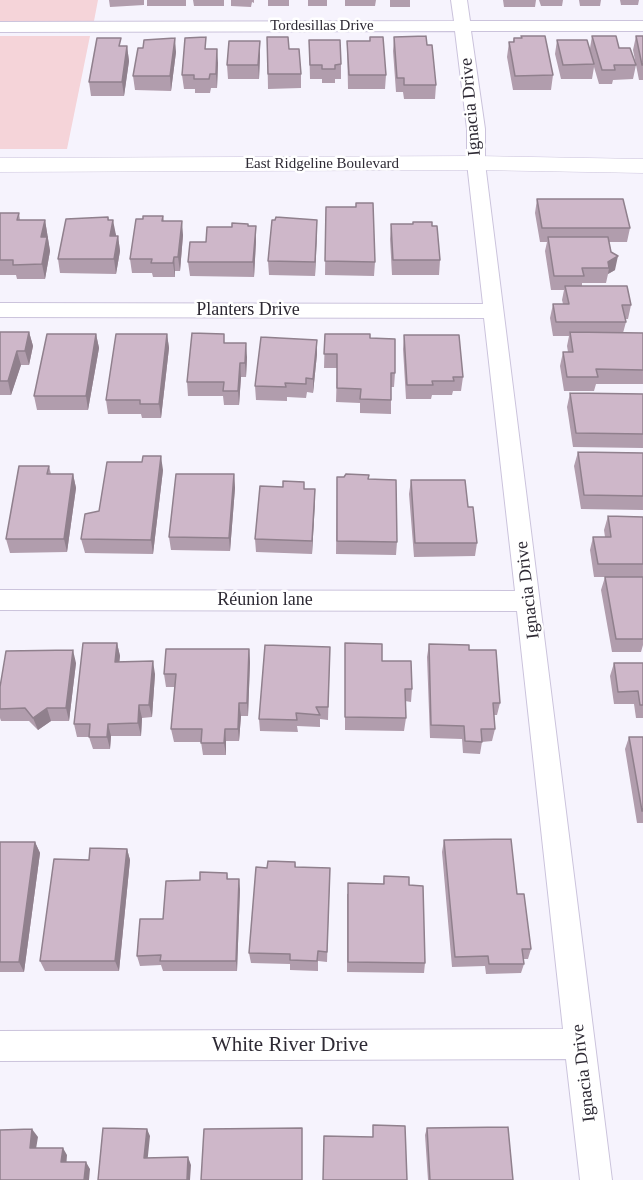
<!DOCTYPE html>
<meta charset="utf-8">
<style>
body{margin:0}
canvas{display:block;background:#f6f3fd}
</style>
<canvas width="643" height="1180"></canvas>
<script>
const ctx = document.querySelector('canvas').getContext('2d');
ctx.lineJoin = 'round';
function fill(path, color) { ctx.fillStyle = color; ctx.fill(path, 'evenodd'); }
const poly = rows => new Path2D(rows.map(r => 'M' + r).join(''));
function stroke(path, color, width, dash) { ctx.strokeStyle = color; ctx.lineWidth = width; ctx.lineCap = dash ? 'butt' : 'round'; ctx.setLineDash(dash || []); ctx.stroke(path); }
function label(font, color, halo, rows, align = 'center') {
  ctx.font = font + ' Georgia,serif'; ctx.lineWidth = 5; ctx.setLineDash([]); ctx.textBaseline = 'middle'; ctx.strokeStyle = halo; ctx.fillStyle = color; for (const [text, x, y, turn = 0] of rows) {
    ctx.save(); ctx.translate(x, y); ctx.rotate((+turn || 0) * Math.PI / 180); ctx.textAlign = isNaN(turn) ? turn : align; if (halo) ctx.strokeText(text, 0, 0); ctx.fillText(text, 0, 0); ctx.restore();
  }
}
const green = poly([
 [0,0,98,0,94,21,0,21],
 [0,36,90,36,67,149,0,149]
]);
const street = poly([
 [451,0,467,0,470,21,643,21,643,31,471,31,485,129,485,163,612,1180,580,1180,566,1059,0,1061,0,1031,563,1029,517,611,0,610,0,590,515,591,484,318,0,317,0,303,483,304,467,163,467,129,455,31,0,32,0,22,454,21,451,0]
]);
const secondary = poly([
 [476,156,643,159,643,173,476,170,0,172,0,158,476,156]
]);
const wall = poly([
 [109,0,144,0,144,5,110,7],
 [147,0,186,0,186,6,147,6],
 [193,0,224,0,224,6,194,6],
 [231,0,254,0,254,3,252,2,251,7,231,6],
 [268,0,289,0,289,6,268,6],
 [308,0,327,0,327,6,308,6],
 [345,0,376,0,375,6,345,6],
 [390,0,410,0,410,7,390,7],
 [503,0,536,0,535,7,504,7],
 [539,0,563,0,562,6,541,6],
 [579,0,601,0,600,6,580,6],
 [620,0,639,0,638,5,621,5],
 [521,36,553,75,551,90,513,90,507,57,509,42,513,42,514,38,521,38],
 [592,36,619,48,636,65,633,79,613,80,612,84,599,84,594,67,592,79,561,79,555,54,557,40,590,48],
 [636,36,643,36,643,80,639,80,633,50],
 [267,37,301,74,301,88,268,89],
 [394,37,427,45,436,85,435,99,404,99,403,92,396,92,393,51],
 [309,40,341,64,341,79,335,79,335,83,322,83,322,79,310,79],
 [260,41,260,55,259,79,228,79,227,65],
 [347,41,386,75,385,89,348,89],
 [122,46,127,46,129,61,124,96,91,96,89,82],
 [207,49,218,63,217,88,211,88,210,93,195,93,195,89,184,89,182,75],
 [176,52,171,91,135,90,133,76],
 [537,199,630,228,627,242,609,242,615,270,608,274,606,283,582,283,582,286,631,305,628,319,625,319,626,322,623,333,643,333,643,384,596,384,594,391,564,391,560,366,563,352,568,352,567,346,569,336,553,336,550,318,553,304,563,304,562,300,564,290,551,290,545,251,547,242,540,242,535,213],
 [326,207,356,207,375,262,374,276,325,275],
 [0,213,19,213,20,220,45,220,50,251,45,279,17,279,16,275,0,275],
 [163,216,164,221,183,235,180,271,175,271,175,277,153,277,152,273,132,273,130,259,143,219],
 [108,217,109,220,116,235,115,236,118,236,120,251,116,274,60,273,58,259],
 [317,220,315,276,269,275,268,261],
 [391,224,432,226,440,260,439,275,392,275,390,239],
 [249,226,256,241,254,277,190,276,188,262,206,242],
 [0,332,29,332,33,346,29,365,21,365,11,395,0,395],
 [96,334,99,348,88,410,37,410,34,396],
 [167,334,169,348,161,418,142,418,141,414,108,414,106,400],
 [325,334,370,338,395,373,394,387,391,387,391,414,360,413,360,403,336,402,337,368,324,368],
 [404,335,463,377,461,391,453,391,452,395,432,395,431,399,406,399,403,349],
 [317,340,317,354,313,393,307,392,306,398,287,397,287,401,256,400,255,386],
 [225,343,247,357,246,377,241,377,239,405,224,405,223,396,188,396,187,382],
 [570,393,643,394,643,448,573,447,567,407],
 [578,452,643,453,643,510,581,509,574,466],
 [49,466,51,474,73,474,76,488,67,552,10,553,6,539],
 [163,470,153,554,85,553,81,539,99,511],
 [234,474,235,488,230,551,171,550,169,537],
 [337,477,368,479,397,542,396,555,336,554],
 [411,480,468,507,477,543,475,556,414,557,409,494],
 [305,489,315,489,312,554,256,552,255,539],
 [608,516,643,517,643,645,641,652,612,652,601,590,605,577,594,577,590,550,593,537,605,537,604,530],
 [117,643,120,656,119,662,155,674,152,717,142,718,141,736,111,736,110,749,93,749,89,737,77,737,74,724],
 [345,643,382,661,412,689,411,702,405,701,406,718,404,731,345,730],
 [429,644,469,650,500,703,497,715,494,715,495,729,492,741,482,742,480,754,463,753,462,739,430,738,427,657],
 [330,647,328,720,320,719,320,727,297,726,298,732,260,731,259,719],
 [249,649,250,662,248,716,241,716,239,741,226,741,226,755,203,755,201,742,174,742,171,729,175,687,166,687,164,674],
 [76,663,69,721,51,721,38,730,29,721,1,721,0,718,0,687],
 [614,663,643,663,643,718,636,718,634,704,614,704,610,676],
 [629,737,643,737,643,823,637,823,625,749],
 [444,840,517,894,531,949,528,959,524,959,524,964,521,973,486,974,485,966,452,967,442,852],
 [0,842,35,842,40,853,24,972,0,972],
 [127,849,130,860,119,971,45,971,40,961],
 [295,862,296,867,330,868,327,962,318,961,318,971,290,970,290,964,251,963,249,953,267,868],
 [227,873,228,879,240,889,237,971,163,971,161,965,140,966,137,956,163,919,200,880],
 [384,876,409,885,425,963,424,973,347,972,347,894,383,884],
 [427,1128,513,1180,428,1180,425,1135]
]);
const shadedWall = poly([
 [175,38,176,52,171,91,170,76],
 [260,41,260,55,259,79,258,65],
 [127,46,129,61,124,96,122,82],
 [217,49,218,63,217,88,216,74],
 [45,220,50,251,45,279,42,264,41,237],
 [113,220,116,235,113,251,110,236],
 [317,220,317,234,315,276,315,262],
 [182,221,183,235,180,271,178,257],
 [256,226,256,241,254,277,253,262],
 [118,236,120,251,116,274,114,259],
 [618,256,615,270,608,274,609,268,608,262],
 [174,257,175,271,175,277,173,263],
 [29,332,33,346,29,365,25,351],
 [96,334,99,348,88,410,86,396],
 [167,334,169,348,161,418,159,404],
 [317,340,317,354,313,393,313,379],
 [246,343,247,357,246,377,245,363],
 [17,351,21,365,11,395,8,381],
 [240,363,241,377,239,405,238,391],
 [161,456,163,470,153,554,151,540],
 [73,474,76,488,67,552,64,539],
 [234,474,235,488,230,551,229,538],
 [315,489,315,502,312,554,312,541],
 [117,643,120,656,118,674,115,662],
 [249,649,250,662,248,716,247,703],
 [73,650,76,663,69,721,66,708],
 [153,661,155,674,152,717,149,705],
 [239,703,241,716,239,741,238,729],
 [139,705,142,718,141,736,138,723],
 [47,708,51,721,38,730,33,718],
 [108,724,111,736,110,749,107,737],
 [225,729,226,741,226,755,224,743],
 [35,842,40,853,24,972,19,962],
 [127,849,130,860,119,971,115,961],
 [239,879,240,889,237,971,236,961],
 [32,1129,38,1137,35,1155,30,1148],
 [147,1129,150,1136,147,1165,144,1158],
 [63,1148,67,1155,66,1169,61,1162],
 [188,1157,191,1165,190,1180,187,1180],
 [86,1162,90,1169,89,1180,84,1180]
]);
const building = poly([
 [426,36,427,45,432,45,436,85,404,85,404,78,397,78,394,37,426,36],
 [521,36,545,36,553,75,515,76,509,42,514,42,514,38,522,38,521,36],
 [592,36,616,36,619,48,630,48,636,65,614,65,615,70,602,70,592,36],
 [636,36,643,36,643,65,642,65,636,36],
 [206,37,205,49,217,49,216,74,210,74,209,79,194,79,194,75,182,75,185,38,206,37],
 [267,37,288,37,289,49,299,49,301,74,268,74,267,37],
 [370,37,383,37,386,75,349,75,347,41,370,41,370,37],
 [97,38,121,38,119,46,127,46,122,82,89,82,97,38],
 [175,38,170,76,133,76,138,48,143,48,144,40,175,38],
 [309,40,340,40,341,64,335,65,335,69,322,69,322,65,310,65,309,40],
 [557,40,587,40,594,64,563,65,557,40],
 [229,41,260,41,258,65,227,65,229,41],
 [537,199,623,199,630,228,542,228,537,199],
 [356,203,373,203,375,262,325,261,326,207,356,207,356,203],
 [0,213,19,213,17,220,45,220,41,237,47,237,42,264,13,265,13,260,0,260,0,213],
 [143,216,163,216,162,221,182,221,178,257,174,257,173,263,151,263,152,259,130,259,136,219,143,219,143,216],
 [108,217,108,220,113,220,110,236,118,236,114,259,58,259,66,219,108,217],
 [276,217,317,220,315,262,268,261,272,220,275,220,276,217],
 [413,222,432,222,432,226,437,226,440,260,393,260,391,224,413,224,413,222],
 [232,223,248,224,248,226,256,226,253,262,188,262,190,242,206,242,207,227,232,227,232,223],
 [548,237,608,237,611,252,618,256,608,262,609,268,582,268,584,276,554,276,548,237],
 [565,286,627,286,631,305,622,305,626,322,556,322,553,304,569,304,565,286],
 [0,332,29,332,25,351,17,351,8,381,0,381,0,332],
 [570,332,643,333,643,370,596,369,598,377,567,377,563,352,573,352,570,332],
 [192,333,224,334,224,343,246,343,245,363,240,363,238,391,223,391,224,382,187,382,192,333],
 [47,334,96,334,86,396,34,396,47,334],
 [116,334,167,334,159,404,140,404,140,400,106,400,116,334],
 [325,334,370,334,370,338,395,339,395,373,391,373,391,400,360,399,361,389,337,388,337,354,324,354,325,334],
 [404,335,459,335,463,377,453,377,454,381,432,381,433,385,407,385,404,335],
 [261,337,317,340,313,379,306,378,306,384,285,383,286,387,255,386,261,337],
 [570,393,643,394,643,434,576,433,570,393],
 [578,452,643,453,643,496,584,495,578,452],
 [143,456,161,456,151,540,81,539,85,514,99,511,107,462,142,462,143,456],
 [19,466,49,466,47,474,73,474,64,539,6,539,19,466],
 [176,474,234,474,229,538,169,537,176,474],
 [346,474,369,475,368,479,396,480,397,542,337,541,337,477,344,477,346,474],
 [411,480,465,480,468,507,473,507,477,543,415,543,411,480],
 [283,481,304,482,304,489,315,489,312,541,255,539,260,486,283,487,283,481],
 [608,516,643,517,643,564,598,564,593,537,611,537,608,516],
 [605,577,643,577,643,639,616,639,605,577],
 [83,643,117,643,115,662,153,661,149,705,139,705,138,723,108,724,107,737,89,737,90,724,74,724,83,643],
 [345,643,382,644,382,661,411,661,412,689,405,689,406,718,345,717,345,643],
 [429,644,469,645,469,650,496,650,500,703,493,703,495,729,481,729,482,742,465,741,464,726,431,725,429,644],
 [265,645,330,647,328,707,316,707,320,715,296,713,297,720,259,719,265,645],
 [166,649,249,649,247,703,239,703,238,729,225,729,224,743,201,743,202,729,171,729,176,674,164,674,166,649],
 [73,650,66,708,47,708,33,718,25,708,0,709,0,687,6,651,73,650],
 [614,663,643,663,643,705,640,705,638,691,618,692,614,663],
 [629,737,643,737,643,811,642,811,629,737],
 [511,839,517,894,524,894,531,949,522,949,524,964,489,964,488,956,455,957,444,840,511,839],
 [0,842,35,842,19,962,0,962,0,842],
 [90,848,127,849,115,961,40,961,54,859,89,860,90,848],
 [268,861,295,862,295,867,330,868,327,952,318,951,317,961,290,960,290,954,249,953,256,867,267,868,268,861],
 [200,872,227,873,227,879,239,879,236,961,160,961,161,955,137,956,140,919,163,919,166,881,200,880,200,872],
 [384,876,409,877,409,885,423,886,425,963,348,962,348,883,384,884,384,876],
 [373,1125,405,1126,407,1180,323,1180,324,1136,373,1137,373,1125],
 [508,1127,513,1180,430,1180,427,1128,508,1127],
 [103,1128,147,1129,144,1158,188,1157,187,1180,98,1180,103,1128],
 [302,1128,302,1180,201,1180,204,1129,302,1128],
 [32,1129,30,1148,63,1148,61,1162,86,1162,84,1180,0,1180,0,1130,32,1129]
]);
const farStreetnames = [
 ["Tordesillas Drive",322,26],
 ["East Ridgeline Boulevard",322,164]
];
const streetNames = [
 ["Ignacia Drive",471,107,-95],
 ["Planters Drive",248,310],
 ["Ignacia Drive",528,590,-97],
 ["Réunion lane",265,600],
 ["Ignacia Drive",584,1073,-97]
];
const nearStreetnames = [
 ["White River Drive",290,1045]
];
fill(green, '#f5d4d9');
stroke(street, '#cbc3dc', 2);
stroke(secondary, '#cbc3dc', 1);
fill(street, '#fff');
fill(secondary, '#fff');
fill(wall, '#b19dad');
fill(shadedWall, '#90808d');
fill(building, '#ceb7c9');
stroke(building, '#90808d', 1.5);
label('15px', '#2e2a34', '#fff', farStreetnames);
label('18px', '#2e2a34', '#fff', streetNames);
label('21px', '#2e2a34', '#fff', nearStreetnames);
</script>
